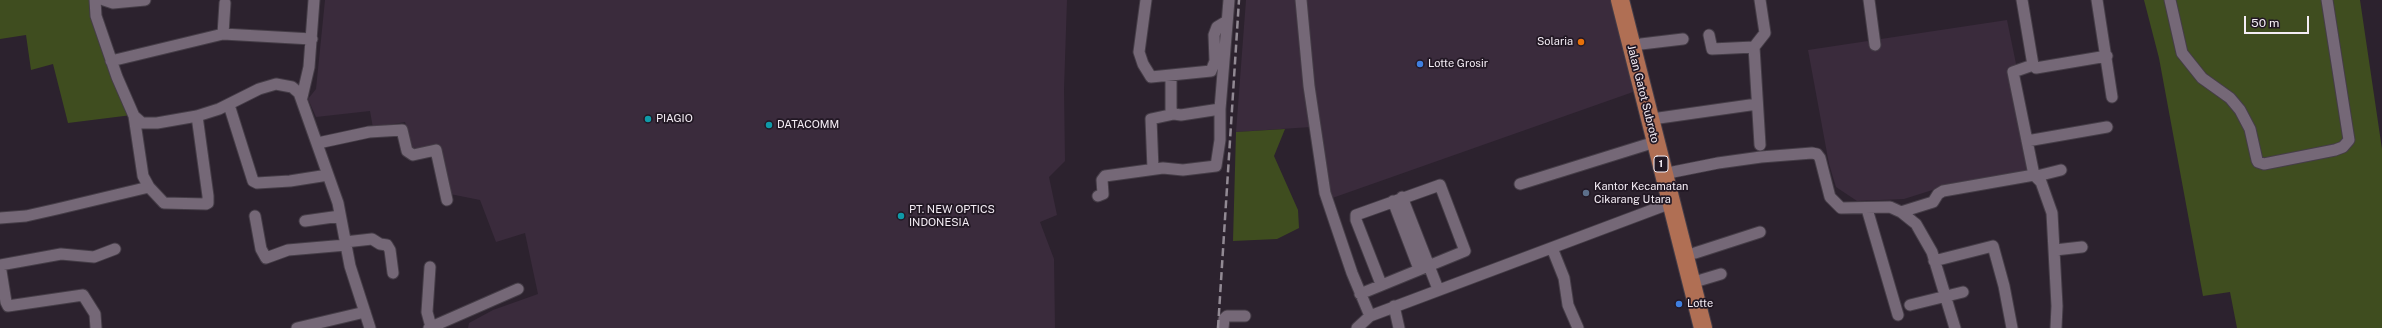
<!DOCTYPE html>
<style>
body{margin:0}
#map{position:relative;width:2382px;height:328px;overflow:hidden;background:#2c222e;font-family:"Public Sans",sans-serif}
canvas{display:block}
.scale{position:absolute;left:2244px;top:16px;width:65px;height:18px;box-sizing:border-box;border:2px solid #f4edf5;border-top:0;padding-left:5px;font-size:12px;line-height:14px;white-space:nowrap;color:#f4edf5;-webkit-text-stroke:3px #221824;paint-order:stroke}
</style>
<div id="map">
<canvas width="2382" height="328"></canvas>
<div class="scale">50 m</div>
</div>
<script>
const ctx = document.querySelector('canvas').getContext('2d');
ctx.lineJoin = 'round';
function fill(path, color) { ctx.fillStyle = color; ctx.fill(path, 'evenodd'); }
const poly = rows => new Path2D(rows.map(r => 'M' + r).join(''));
function stroke(path, color, width, dash) { ctx.strokeStyle = color; ctx.lineWidth = width; ctx.lineCap = dash ? 'butt' : 'round'; ctx.setLineDash(dash || []); ctx.stroke(path); }
function label(font, color, halo, rows, align = 'center') {
  ctx.font = font + ' "Public Sans",sans-serif'; ctx.lineWidth = 3.5; ctx.setLineDash([]); ctx.textBaseline = 'middle'; ctx.strokeStyle = halo; ctx.fillStyle = color; for (const [text, x, y, turn = 0] of rows) {
    ctx.save(); ctx.translate(x, y); ctx.rotate((+turn || 0) * Math.PI / 180); ctx.textAlign = isNaN(turn) ? turn : align; if (halo) ctx.strokeText(text, 0, 0); ctx.fillText(text, 0, 0); ctx.restore();
  }
}
const built = poly([
 [325,0,1067,0,1064,89,1065,161,1049,177,1057,215,1040,222,1054,259,1055,328,468,328,469,323,493,310,538,294,525,233,496,242,480,200,450,194,440,145,413,149,405,122,373,128,370,111,316,117,308,99,316,89],
 [1246,0,1614,0,1633,92,1321,202,1311,127,1236,132],
 [2007,20,2038,171,1942,187,1904,199,1857,201,1836,187,1829,164,1808,50]
]);
const green = poly([
 [0,0,94,0,132,115,68,123,53,64,31,70,26,35,0,39],
 [2144,0,2360,0,2382,149,2382,328,2237,328,2230,292,2203,296,2159,58],
 [1285,129,1274,156,1298,210,1299,228,1277,239,1233,241,1236,132]
]);
const minor = poly([
 [95,0,96,16,117,77,134,116,142,123,157,123,197,116,219,109,259,89,276,84,292,87,299,93,338,203,350,266,370,328],
 [104,0,113,3,145,0],
 [1146,0,1139,52,1143,64,1151,77,1211,71,1215,61,1214,35,1217,27,1227,21],
 [1301,0,1309,86,1325,193,1352,273,1370,316],
 [1869,0,1875,45],
 [2022,0,2033,65],
 [2097,0,2112,97],
 [2170,0,2182,53,2202,78,2230,98,2240,110,2250,129,2257,160,2258,162,2264,164,2335,150,2343,147,2349,140,2327,0],
 [223,34,225,3],
 [1709,35,1712,49,1754,47],
 [1641,44,1683,39],
 [111,61,223,34,312,39],
 [1171,76,1171,110,1174,114,1181,115,1220,109],
 [302,97,309,67,314,0],
 [229,105,253,181,257,183,290,181,328,175],
 [134,116,143,176,149,187,164,203,206,204,208,203,208,196,197,116],
 [1659,118,1757,104],
 [2027,141,2107,127],
 [318,143,369,132,402,130,407,151,413,155,436,150,447,200],
 [1760,145,1754,47,1765,33,1760,0],
 [1153,169,1151,119,1174,114],
 [1673,172,1718,163,1761,157,1812,153,1817,154,1820,158,1830,197,1841,208,1890,207,1901,212,1916,224,1932,252,1955,328],
 [2037,176,2061,170],
 [1520,184,1655,142],
 [1098,196,1103,194,1102,180,1105,176,1163,168,1183,170,1216,166,1220,140,1220,109,1229,0],
 [1402,197,1438,289],
 [1393,201,1419,269],
 [1867,209,1898,315],
 [1901,212,1933,202,1938,194,1943,191,2034,175],
 [255,216,261,249,266,258,288,250,346,245],
 [0,218,26,216,57,209,149,187],
 [305,221,340,216],
 [345,242,372,239,380,244,387,245,390,250,393,273],
 [1552,248,1564,278,1568,305,1578,328],
 [2055,250,2082,247],
 [1695,253,1760,232],
 [1934,261,1993,246,2004,286,2012,328],
 [0,265,6,302,8,306,83,295,95,314,96,328],
 [0,265,61,254,94,257,115,249],
 [430,267,427,312,431,327],
 [1701,280,1721,274],
 [1360,294,1465,251,1440,185,1356,215,1356,220,1381,284],
 [1910,305,1963,292],
 [1394,306,1399,328],
 [297,328,365,312],
 [429,328,518,289],
 [1223,328,1224,319,1227,316,1245,316],
 [1357,328,1370,316,1671,203],
 [2056,328,2057,306,2052,213,2041,182,2034,175,2013,72,2033,65,2036,68,2107,56]
]);
const trunk = poly([
 [1620,0,1703,328]
]);
const rail = poly([
 [1218,328,1239,0]
]);
const markers = [
 [1581,42,4,"#e8710a"],
 [1420,64,4,"#3f7fe0"],
 [648,119,4,"#0f9aa8"],
 [769,125,4,"#0f9aa8"],
 [1586,193,4,"#5c6f8a"],
 [901,216,4,"#0f9aa8"],
 [1679,304,4,"#3f7fe0"]
];
const shields = [
 [1661,164,14]
];
const shieldNames = [
 ["1",1661,164]
];
const poiNames = [
 ["Solaria",1573,42,"right"],
 ["Lotte Grosir",1428,64],
 ["PIAGIO",656,119],
 ["DATACOMM",777,125],
 ["Kantor Kecamatan",1594,187],
 ["Cikarang Utara",1594,200],
 ["PT. NEW OPTICS",909,210],
 ["INDONESIA",909,223],
 ["Lotte",1687,304]
];
const streetNames = [
 ["Jalan Gatot Subroto",1643,94,76]
];
fill(built, '#3a2b3c');
fill(green, '#3f4d1f');
stroke(minor, '#453d47', 13);
stroke(trunk, '#453d47', 20);
stroke(minor, '#756877', 11);
stroke(trunk, '#b06f54', 18);
stroke(rail, '#928a94', 2.5, [8, 4]);
for (const [x, y, r, color] of markers) { const dot = new Path2D(); dot.arc(x, y, r, 0, 2 * Math.PI); ctx.fillStyle = color; ctx.fill(dot); stroke(dot, '#221824', 1.5); }
for (const [x, y, w] of shields) { const box = new Path2D(); box.roundRect(x - w / 2, y - 8, w, 16, 3); ctx.fillStyle = '#221824'; ctx.fill(box); stroke(box, '#f4edf5', 1); }
label('bold 10px', '#f4edf5', null, shieldNames);
label('11px', '#f4edf5', '#221824', poiNames, 'left');
label('11px', '#f4edf5', '#221824', streetNames);
</script>
